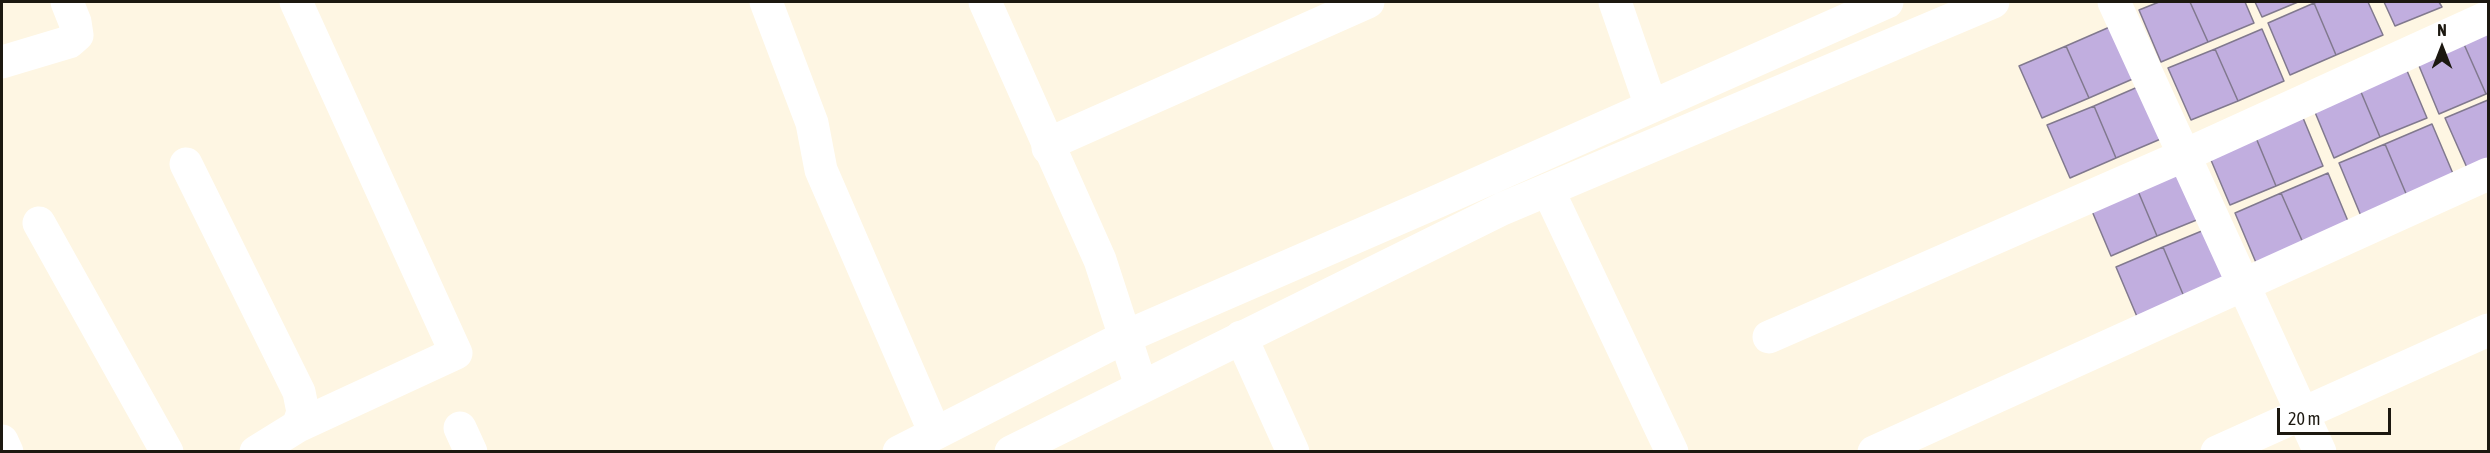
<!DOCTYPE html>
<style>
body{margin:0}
#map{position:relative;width:2490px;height:453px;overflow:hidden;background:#fef6e3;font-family:"Asap Condensed",sans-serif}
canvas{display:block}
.frame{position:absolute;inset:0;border:3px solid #1c1810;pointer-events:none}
.north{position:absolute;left:2412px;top:18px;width:60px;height:60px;-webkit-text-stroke:4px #fff;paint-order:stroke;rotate:0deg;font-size:16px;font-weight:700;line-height:24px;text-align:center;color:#1c1810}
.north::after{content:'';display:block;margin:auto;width:21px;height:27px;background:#1c1810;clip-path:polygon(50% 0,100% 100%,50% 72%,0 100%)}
.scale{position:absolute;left:2277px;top:408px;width:114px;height:27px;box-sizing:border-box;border:3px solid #1c1810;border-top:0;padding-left:8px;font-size:18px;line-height:21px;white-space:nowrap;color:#1c1810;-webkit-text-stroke:4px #fff;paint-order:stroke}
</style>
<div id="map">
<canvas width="2490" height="453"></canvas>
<div class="frame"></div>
<div class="north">N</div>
<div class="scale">20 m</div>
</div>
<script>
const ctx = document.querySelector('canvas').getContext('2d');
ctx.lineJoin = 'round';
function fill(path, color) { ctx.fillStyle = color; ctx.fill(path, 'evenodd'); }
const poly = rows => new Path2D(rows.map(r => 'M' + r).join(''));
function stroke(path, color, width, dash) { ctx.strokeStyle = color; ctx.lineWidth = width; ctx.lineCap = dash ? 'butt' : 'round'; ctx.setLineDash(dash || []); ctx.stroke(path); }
const building = poly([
 [2159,2,2190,2,2208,42,2161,62,2139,10,2159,2],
 [2190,2,2245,2,2254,23,2208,42,2190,2],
 [2255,2,2298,2,2262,17,2255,2],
 [2317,2,2368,2,2383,35,2336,55,2314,3,2317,2],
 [2384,2,2439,2,2442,7,2395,26,2384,2],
 [2314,3,2336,55,2290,75,2268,23,2314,3],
 [2112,26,2135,78,2089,98,2066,46,2112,26],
 [2262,29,2284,81,2238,101,2215,49,2262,29],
 [2488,31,2488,93,2486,94,2463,42,2488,31],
 [2463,42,2486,94,2439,114,2417,61,2463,42],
 [2066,46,2089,98,2042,118,2019,66,2066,46],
 [2215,49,2238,101,2191,120,2168,68,2215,49],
 [2405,66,2427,118,2380,137,2358,85,2405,66],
 [2358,85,2380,137,2334,158,2312,105,2358,85],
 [2140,86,2163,138,2116,158,2094,106,2140,86],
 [2488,100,2488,162,2468,170,2445,118,2488,100],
 [2094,106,2116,158,2070,178,2047,125,2094,106],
 [2301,113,2323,166,2276,186,2254,133,2301,113],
 [2432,124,2454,176,2407,196,2385,144,2432,124],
 [2254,133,2276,186,2230,205,2208,153,2254,133],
 [2385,144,2407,196,2361,216,2339,163,2385,144],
 [2181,165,2204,217,2157,236,2135,184,2181,165],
 [2328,173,2350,226,2304,245,2281,193,2328,173],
 [2135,184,2157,236,2111,256,2089,204,2135,184],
 [2281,193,2304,245,2257,265,2235,213,2281,193],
 [2209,228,2231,280,2185,299,2163,247,2209,228],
 [2163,247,2185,299,2138,319,2116,267,2163,247]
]);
const minor = poly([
 [296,2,456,353,298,426],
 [766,2,812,123,821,170,935,433],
 [1615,2,1651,106],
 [2114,2,2320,452],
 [2,62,69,42,77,35,75,22,67,2],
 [1048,148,1048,144,1368,2],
 [186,164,299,392,303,412,298,426,256,452],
 [1548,190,1672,452],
 [39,223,167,452],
 [1241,337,1293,452],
 [1769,337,2185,155,2488,17],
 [460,428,471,452],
 [2,441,7,452],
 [1874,452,2488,174],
 [2217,452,2488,330]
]);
const tertiary = poly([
 [985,2,1100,260,1141,386]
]);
const secondary = poly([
 [899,452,1125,337,1436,202,1887,2],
 [1011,452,1502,209,1993,2]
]);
fill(building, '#c1aedf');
stroke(building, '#81798e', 1.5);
stroke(minor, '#fff', 33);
stroke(tertiary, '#fff', 33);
stroke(secondary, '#fff', 33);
</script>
